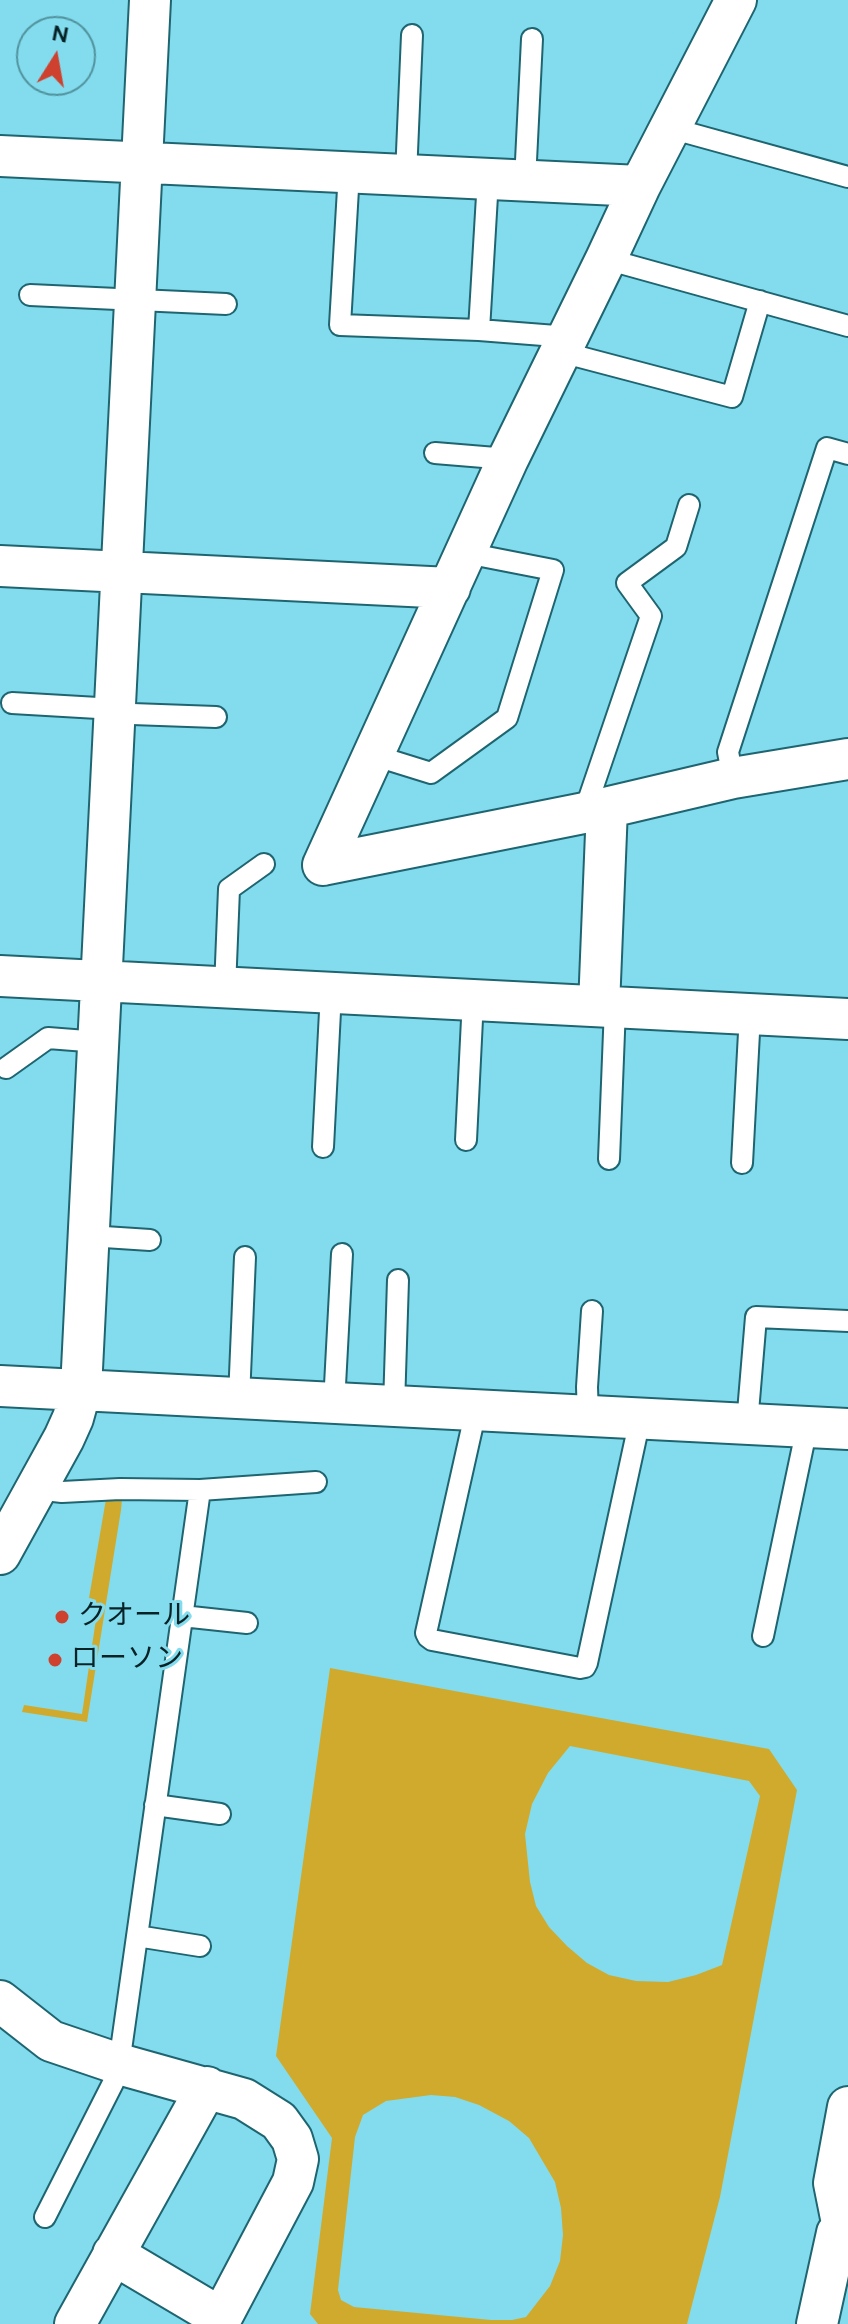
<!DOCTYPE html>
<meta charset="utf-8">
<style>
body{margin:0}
#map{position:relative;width:848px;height:2324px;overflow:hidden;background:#83dced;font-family:"DM Sans",sans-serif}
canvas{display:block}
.north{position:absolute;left:16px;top:16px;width:80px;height:80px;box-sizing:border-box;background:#83dced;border:2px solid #51929e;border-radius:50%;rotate:11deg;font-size:22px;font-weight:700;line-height:32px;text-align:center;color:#052227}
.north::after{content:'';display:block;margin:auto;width:28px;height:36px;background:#ce412f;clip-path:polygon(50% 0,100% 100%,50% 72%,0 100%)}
</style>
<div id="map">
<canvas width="848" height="2324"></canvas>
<div class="north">N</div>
</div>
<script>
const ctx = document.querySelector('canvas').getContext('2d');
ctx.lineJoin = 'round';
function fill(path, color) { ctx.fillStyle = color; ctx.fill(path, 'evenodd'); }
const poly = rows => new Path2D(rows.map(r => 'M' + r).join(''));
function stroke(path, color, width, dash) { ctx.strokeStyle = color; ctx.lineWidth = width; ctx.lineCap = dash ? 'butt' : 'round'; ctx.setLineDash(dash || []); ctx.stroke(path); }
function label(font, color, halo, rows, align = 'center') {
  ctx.font = font + ' "DM Sans","Noto Sans JP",sans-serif'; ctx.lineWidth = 6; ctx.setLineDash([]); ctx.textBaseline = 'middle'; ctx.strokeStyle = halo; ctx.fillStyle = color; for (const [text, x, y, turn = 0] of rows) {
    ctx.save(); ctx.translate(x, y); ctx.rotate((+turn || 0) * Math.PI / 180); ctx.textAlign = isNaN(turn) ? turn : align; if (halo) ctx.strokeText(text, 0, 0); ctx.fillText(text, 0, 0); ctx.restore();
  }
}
const green = poly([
 [106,1499,122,1499,121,1510,87,1722,22,1712,24,1705,82,1714,97,1612,94,1611,96,1600,89,1598],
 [330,1668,769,1749,797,1790,720,2197,687,2324,318,2324,310,2314,332,2138,276,2056],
 [570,1746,749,1781,760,1796,722,1965,696,1975,668,1982,636,1981,609,1975,587,1963,567,1946,549,1927,536,1906,530,1882,525,1834,532,1804,548,1773],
 [431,2095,455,2097,479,2105,509,2121,529,2138,555,2182,561,2208,563,2235,560,2261,550,2286,526,2317,512,2320,491,2320,354,2307,341,2300,338,2290,355,2137,363,2115,386,2101]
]);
const lane = poly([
 [670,128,848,177],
 [349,172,340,325,479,330,569,337],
 [406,175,412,35],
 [525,181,532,39],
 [606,259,848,326],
 [30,295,226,304],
 [479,330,488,179],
 [561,352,732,397,760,301],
 [435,453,508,459],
 [12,703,98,708,132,714,216,717],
 [373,755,431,773,507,718,553,570,466,553],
 [733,778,728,752,827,448,848,454],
 [584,813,651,616,627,583,676,547,689,505],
 [225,988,229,889,264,864],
 [6,1068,48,1038,99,1042],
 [466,1140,473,999],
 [323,1147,331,992],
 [609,1159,615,1007],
 [742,1163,750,1014],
 [89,1236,150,1240],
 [239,1398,245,1257],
 [334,1404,342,1254],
 [394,1406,398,1280],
 [476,1410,426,1633,428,1637,432,1640,580,1668,585,1667,587,1663,640,1419],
 [588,1416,587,1387,592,1311],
 [747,1424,756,1317,848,1321],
 [36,1489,62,1492,120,1489,200,1490],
 [182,1616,247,1623],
 [763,1636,807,1427],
 [155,1805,220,1814],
 [137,1936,200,1946],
 [45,2217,113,2083,119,2064,200,1490,316,1482]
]);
const street = poly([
 [0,156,640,186],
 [0,566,450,588],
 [323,865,508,459,606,259,640,186,736,0],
 [323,865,584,813,733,778,848,759],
 [0,976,848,1019],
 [599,1006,607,808],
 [0,1386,848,1429],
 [0,1554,64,1438,73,1418,81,1389,150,0],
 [0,2001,51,2041,119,2064,244,2099,279,2121,292,2139,298,2159,293,2182,218,2324],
 [843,2228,834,2183,848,2107],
 [113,2254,221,2318],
 [75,2324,207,2087],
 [817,2324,837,2233,843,2228]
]);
const markers = [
 [62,1617,8,"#ce412f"],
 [55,1660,8,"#ce412f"]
];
const poiNames = [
 ["クオール",78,1617],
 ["ローソン",71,1660]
];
fill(green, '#d0aa2d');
stroke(lane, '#1e6571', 24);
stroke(street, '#1e6571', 44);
stroke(lane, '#fff', 20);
stroke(street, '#fff', 40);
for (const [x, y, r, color] of markers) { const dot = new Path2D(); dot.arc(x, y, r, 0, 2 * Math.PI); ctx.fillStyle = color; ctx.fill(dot); stroke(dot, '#83dced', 3); }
label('28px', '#052227', '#83dced', poiNames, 'left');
</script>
